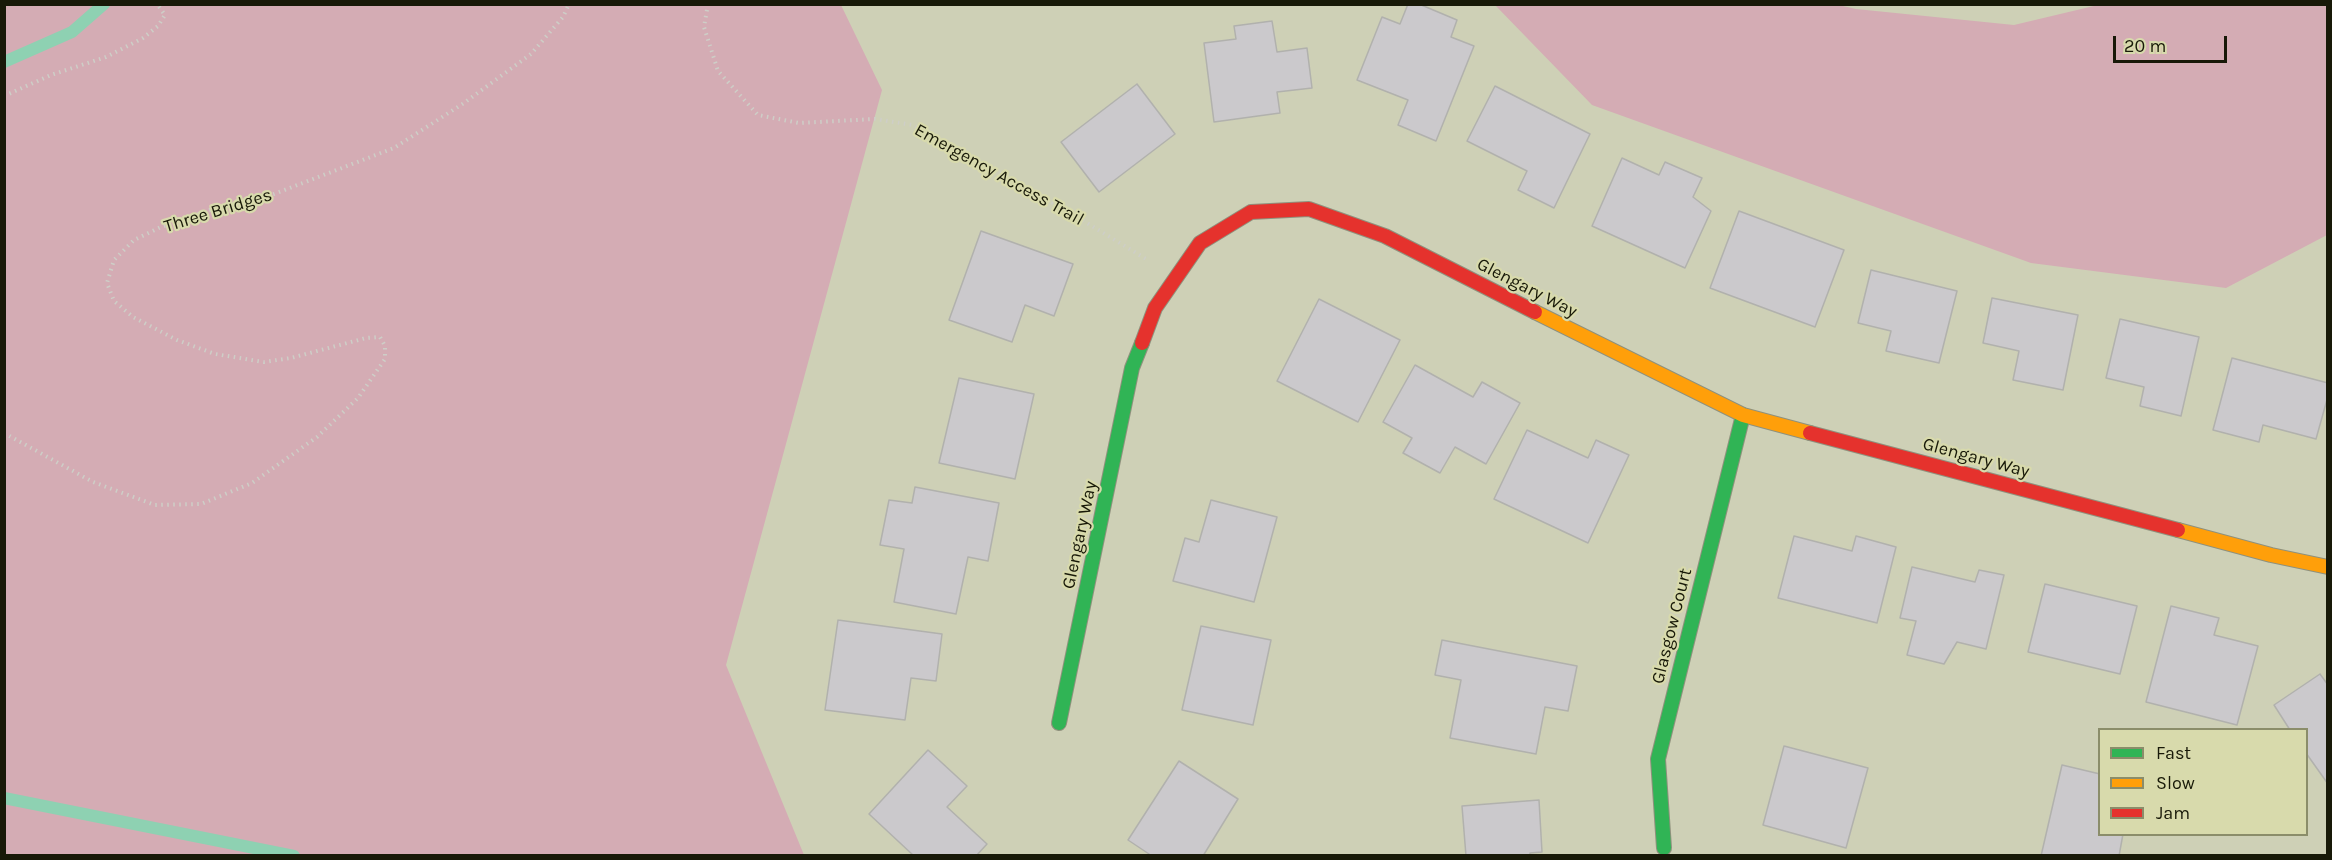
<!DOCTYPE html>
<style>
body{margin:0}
#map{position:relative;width:2332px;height:860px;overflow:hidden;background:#ced0b6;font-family:Karla,sans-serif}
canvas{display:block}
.frame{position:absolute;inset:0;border:6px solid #181908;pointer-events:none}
.legend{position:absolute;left:2098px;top:728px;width:210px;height:108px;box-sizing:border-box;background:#d8daac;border:2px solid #8b8d6a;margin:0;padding:8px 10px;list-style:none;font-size:18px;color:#181908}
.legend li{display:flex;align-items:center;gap:12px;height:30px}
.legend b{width:30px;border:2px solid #8b8d6a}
.scale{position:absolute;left:2113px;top:36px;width:114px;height:27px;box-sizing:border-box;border:3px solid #181908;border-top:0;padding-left:8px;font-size:18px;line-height:21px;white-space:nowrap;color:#181908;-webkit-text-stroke:4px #d8daac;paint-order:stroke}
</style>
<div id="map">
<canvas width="2332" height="860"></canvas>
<div class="frame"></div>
<ul class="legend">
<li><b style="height:8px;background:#30b455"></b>Fast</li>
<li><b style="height:8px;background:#ff9f0a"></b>Slow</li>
<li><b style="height:8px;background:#e5322d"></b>Jam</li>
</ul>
<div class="scale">20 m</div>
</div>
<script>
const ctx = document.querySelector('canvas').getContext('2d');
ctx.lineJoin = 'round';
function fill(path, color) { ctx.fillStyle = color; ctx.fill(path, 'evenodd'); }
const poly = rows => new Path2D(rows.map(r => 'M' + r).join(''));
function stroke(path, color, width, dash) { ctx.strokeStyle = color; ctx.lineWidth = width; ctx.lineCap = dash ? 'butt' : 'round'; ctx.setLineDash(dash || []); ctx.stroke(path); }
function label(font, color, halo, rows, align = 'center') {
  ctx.font = font + ' Karla,sans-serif'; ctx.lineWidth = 4.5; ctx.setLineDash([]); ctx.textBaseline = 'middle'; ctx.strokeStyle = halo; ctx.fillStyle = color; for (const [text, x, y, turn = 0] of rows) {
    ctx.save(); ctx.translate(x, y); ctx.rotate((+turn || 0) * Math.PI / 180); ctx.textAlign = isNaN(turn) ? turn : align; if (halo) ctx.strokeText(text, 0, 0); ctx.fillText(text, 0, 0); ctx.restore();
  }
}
const forest = poly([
 [5,4,841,5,882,90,726,665,804,855,5,855],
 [1834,4,1856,9,2014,25,2098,5,2327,5,2327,235,2226,288,2031,263,1592,105,1495,5]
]);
const stream = poly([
 [4,62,72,32,104,4],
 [4,798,294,856]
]);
const building = poly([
 [1408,4,1419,4,1457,20,1451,37,1474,46,1436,141,1398,125,1408,100,1357,80,1382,17,1400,24,1408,4],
 [1272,21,1277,52,1307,48,1312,88,1277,92,1280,113,1214,122,1204,43,1236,39,1234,26,1272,21],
 [1137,84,1175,134,1099,192,1061,142,1137,84],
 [1495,86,1590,134,1554,208,1518,190,1527,171,1467,141,1495,86],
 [1622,158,1659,175,1665,162,1702,178,1693,197,1711,211,1685,268,1592,226,1622,158],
 [1739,211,1844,250,1815,327,1710,288,1739,211],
 [981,231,1073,264,1054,316,1025,305,1012,342,949,320,981,231],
 [1871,270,1957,291,1939,363,1886,351,1891,331,1858,323,1871,270],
 [1992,298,2078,315,2063,390,2013,380,2019,351,1983,343,1992,298],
 [1319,299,1400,340,1358,422,1277,381,1319,299],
 [2120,319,2199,337,2181,416,2140,406,2144,387,2106,378,2120,319],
 [2232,358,2328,383,2328,396,2316,439,2263,425,2259,442,2213,430,2232,358],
 [1415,365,1473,397,1482,382,1520,403,1486,464,1455,447,1440,473,1403,453,1412,438,1383,422,1415,365],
 [959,378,1034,394,1015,479,939,463,959,378],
 [1527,430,1588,458,1596,440,1629,455,1588,543,1494,499,1527,430],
 [915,487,999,503,988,561,968,557,956,614,894,602,904,549,880,545,889,500,912,503,915,487],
 [1211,500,1277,517,1254,602,1173,581,1185,538,1199,542,1211,500],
 [1794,536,1852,551,1856,536,1896,547,1877,623,1778,598,1794,536],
 [1912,567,1975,582,1979,570,2004,575,1986,649,1957,642,1944,664,1907,655,1916,621,1900,618,1912,567],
 [2045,584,2137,606,2120,674,2028,652,2045,584],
 [2171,606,2219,618,2214,635,2258,646,2237,725,2146,702,2171,606],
 [838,620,942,634,936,681,911,678,905,720,825,710,838,620],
 [1201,626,1271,640,1253,725,1182,710,1201,626],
 [1442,640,1577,666,1568,711,1545,707,1536,754,1450,738,1461,680,1435,675,1442,640],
 [2320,674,2328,685,2328,784,2306,753,2306,730,2290,730,2274,705,2320,674],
 [1784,746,1868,768,1846,848,1763,825,1784,746],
 [928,750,967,786,947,807,987,844,976,856,914,856,869,814,928,750],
 [1179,761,1238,799,1203,856,1152,856,1128,840,1179,761],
 [2062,765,2100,774,2100,834,2123,834,2119,856,2041,856,2062,765],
 [1539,800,1542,852,1530,853,1530,856,1466,856,1462,806,1539,800]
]);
const path = poly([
 [708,4,704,27,718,71,758,115,799,123,875,119,913,125,1069,212,1146,259],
 [4,96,51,75,106,57,143,38,158,26,165,15,157,4],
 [4,433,93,482,155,505,201,504,252,483,317,437,358,398,385,359,385,346,380,337,366,338,291,358,264,362,215,354,177,340,133,317,114,301,107,283,114,260,134,240,161,227,210,210,274,194,394,148,464,103,531,54,563,17,569,4]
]);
const fast = poly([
 [1059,723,1132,368,1142,343],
 [1664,848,1658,759,1743,415]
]);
const slow = poly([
 [1535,312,1743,415,1810,433],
 [2178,530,2271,555,2328,567]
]);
const jam = poly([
 [1142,343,1155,308,1200,243,1251,212,1309,209,1385,236,1535,312],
 [1810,433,2178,530]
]);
const streetNames = [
 ["Emergency Access Trail",999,175,29],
 ["Three Bridges",218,211,-17],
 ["Glengary Way",1527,288,27],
 ["Glengary Way",1976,458,15],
 ["Glengary Way",1080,535,-78],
 ["Glasgow Court",1672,626,-76]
];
fill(forest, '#d4acb4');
stroke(stream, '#8ed1b2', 12);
fill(building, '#cbc9cc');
stroke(building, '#b1b1ad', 1.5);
stroke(fast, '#8f917d', 16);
stroke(slow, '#8f917d', 16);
stroke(jam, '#8f917d', 16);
stroke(path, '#cecec7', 4, [1.5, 4.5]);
stroke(fast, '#30b455', 14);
stroke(slow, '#ff9f0a', 14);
stroke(jam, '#e5322d', 14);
label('18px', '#181908', '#d8daac', streetNames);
</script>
